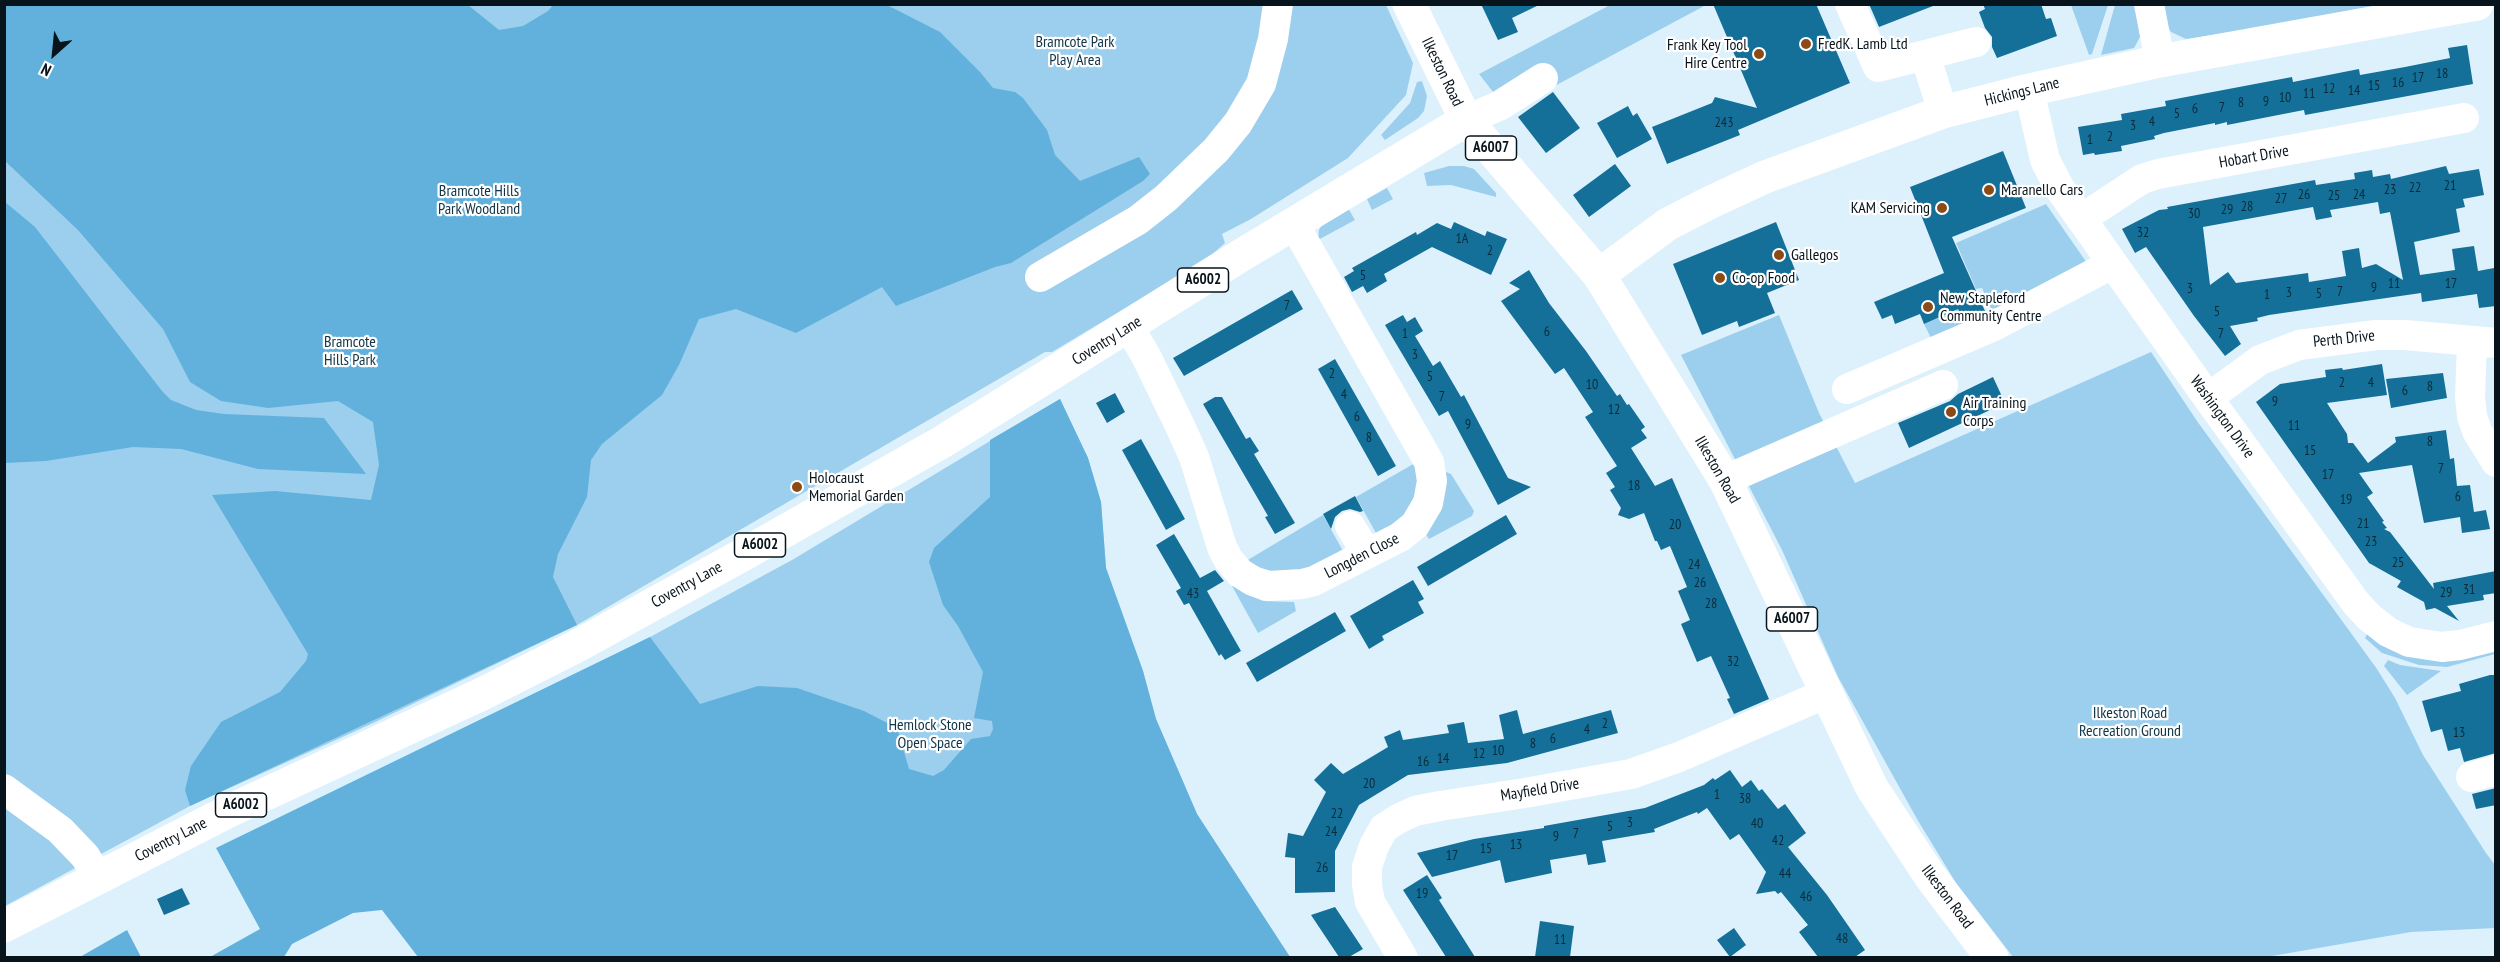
<!DOCTYPE html>
<style>
body{margin:0}
#map{position:relative;width:2500px;height:962px;overflow:hidden;background:#ddf1fd;font-family:"PT Sans Narrow",sans-serif}
canvas{display:block}
.frame{position:absolute;inset:0;border:6px solid #08141b;pointer-events:none}
.north{position:absolute;left:24px;top:24px;width:60px;height:60px;-webkit-text-stroke:4px #fff;paint-order:stroke;rotate:207deg;font-size:16px;font-weight:700;line-height:24px;text-align:center;color:#08141b}
.north::after{content:'';display:block;margin:auto;width:21px;height:27px;background:#08141b;clip-path:polygon(50% 0,100% 100%,50% 72%,0 100%)}
</style>
<div id="map">
<canvas width="2500" height="962"></canvas>
<div class="frame"></div>
<div class="north">N</div>
</div>
<script>
const ctx = document.querySelector('canvas').getContext('2d');
ctx.lineJoin = 'round';
function fill(path, color) { ctx.fillStyle = color; ctx.fill(path, 'evenodd'); }
const poly = rows => new Path2D(rows.map(r => 'M' + r).join(''));
function stroke(path, color, width, dash) { ctx.strokeStyle = color; ctx.lineWidth = width; ctx.lineCap = dash ? 'butt' : 'round'; ctx.setLineDash(dash || []); ctx.stroke(path); }
function label(font, color, halo, rows, align = 'center') {
  ctx.font = font + ' "PT Sans Narrow",sans-serif'; ctx.lineWidth = 4.5; ctx.setLineDash([]); ctx.textBaseline = 'middle'; ctx.strokeStyle = halo; ctx.fillStyle = color; for (const [text, x, y, turn = 0] of rows) {
    ctx.save(); ctx.translate(x, y); ctx.rotate((+turn || 0) * Math.PI / 180); ctx.textAlign = isNaN(turn) ? turn : align; if (halo) ctx.strokeText(text, 0, 0); ctx.fillText(text, 0, 0); ctx.restore();
  }
}
const green = poly([
 [5,5,1386,5,1413,63,1406,95,1348,158,1251,219,1222,234,1225,243,1207,259,1052,352,1045,352,577,625,371,724,190,806,5,906],
 [1610,5,1706,5,1508,111,1479,74],
 [2071,5,2108,5,2092,54,2089,55],
 [2115,5,2138,5,2140,37,2134,48,2101,55],
 [2162,5,2408,5,2186,39,2171,32,2166,25],
 [1422,81,1427,96,1424,111,1418,118,1385,140,1381,135,1410,103,1417,82],
 [1449,166,1464,166,1474,169,1496,193,1496,197,1451,185,1427,186,1424,173],
 [1387,188,1393,199,1372,210,1367,199],
 [2046,204,2087,263,2029,301,1991,309,1982,288,1976,289,1956,243],
 [1348,208,1355,220,1318,240,1319,230,1323,223],
 [1954,301,1967,329,1933,342,1924,324,1940,317],
 [1779,315,1819,413,1855,483,2151,352,2197,421,2377,669,2395,698,2423,755,2486,853,2495,865,2495,928,2411,932,2266,957,2013,957,1956,883,1917,819,1838,677,1782,550,1681,355],
 [1060,399,1088,458,1101,502,1106,568,1143,671,1156,719,1197,814,1290,957,494,714,650,637,792,560],
 [1415,463,1418,489,1404,518,1377,535,1356,497],
 [1446,472,1451,474,1474,511,1472,516,1429,539,1425,533,1445,491],
 [1323,515,1343,551,1299,572,1268,572,1246,561],
 [1233,585,1244,593,1263,601,1294,602,1296,611,1258,633,1232,586],
 [2368,632,2493,650,2495,654,2447,667,2419,665,2382,653,2365,638],
 [2388,660,2400,665,2441,671,2407,695,2384,666]
]);
const forest = poly([
 [4,5,468,5,499,30,523,26,548,11,553,5,887,5,940,32,980,72,993,88,1015,92,1023,98,1047,130,1055,155,1080,181,1139,157,1150,174,1143,181,1011,263,995,267,896,306,882,287,796,333,736,309,699,319,679,365,662,395,602,444,591,460,587,497,558,554,553,577,577,625,190,806,185,790,191,766,221,722,280,692,306,661,308,654,212,495,275,491,371,500,379,465,373,422,338,401,268,408,221,401,190,382,163,329,78,230,5,161],
 [5,202,35,227,162,391,171,400,196,410,224,414,324,418,366,474,258,469,181,449,133,447,46,461,5,463],
 [1060,399,1088,458,1101,502,1106,568,1143,671,1156,719,1197,814,1290,957,418,957,382,910,353,913,292,944,284,957,210,957,260,929,216,848,650,637,700,704,758,686,797,688,864,711,897,728,909,769,933,776,944,770,971,739,990,736,993,729,992,721,974,718,983,672,958,626,943,605,929,562,934,548,990,497,990,440],
 [127,930,141,957,80,957]
]);
const building = poly([
 [1481,4,1541,4,1512,18,1518,32,1498,40],
 [1713,4,1816,4,1850,83,1738,130,1740,135,1667,164,1652,127,1712,103,1715,97,1757,108],
 [1869,4,1933,4,1933,6,1879,27],
 [1983,4,2041,4,2046,19,2051,18,2057,36,1997,58,1992,47,1992,37,1985,28,1979,12,1985,9],
 [2467,45,2473,84,2305,115,2304,110,2227,125,2227,122,2215,125,2215,123,2164,133,2154,136,2155,139,2121,146,2122,151,2095,155,2094,153,2083,155,2078,127,2122,120,2121,114,2166,106,2165,101,2292,77,2293,82,2359,69,2360,75,2405,67,2450,58,2448,48],
 [1553,92,1580,128,1546,153,1518,117],
 [1628,106,1633,116,1637,113,1652,139,1617,158,1597,123],
 [2003,151,2026,208,1952,237,1985,311,1963,321,1958,309,1924,324,1920,314,1895,324,1892,315,1882,319,1874,302,1944,273,1910,187],
 [1615,164,1631,186,1589,217,1573,195],
 [2446,166,2449,174,2479,169,2484,195,2463,199,2465,207,2456,209,2460,232,2414,242,2420,275,2455,270,2452,249,2474,246,2478,271,2494,268,2496,306,2479,308,2477,294,2422,302,2421,293,2269,315,2257,318,2258,321,2230,326,2241,344,2225,356,2194,316,2146,247,2135,253,2122,229,2159,210,2168,209,2167,207,2315,180,2316,185,2355,179,2354,173,2372,170,2373,177,2390,174,2391,179],
 [2378,202,2380,214,2390,212,2403,280,2376,264,2362,268,2359,248,2342,251,2346,276,2309,282,2308,273,2236,283,2228,272,2210,285,2203,227,2313,207,2316,220,2332,217,2330,210],
 [1454,222,1485,236,1487,231,1507,239,1491,275,1432,247,1384,274,1387,281,1367,293,1363,286,1352,292,1344,277,1354,271,1352,268,1416,232,1417,235,1437,223,1451,229],
 [1776,222,1799,280,1767,293,1775,313,1739,327,1737,321,1702,335,1673,264],
 [1529,270,1549,303,1586,351,1617,396,1620,394,1627,405,1629,404,1645,427,1641,430,1647,438,1631,448,1655,486,1672,478,1769,699,1734,714,1727,699,1730,698,1711,656,1697,662,1681,624,1690,620,1678,591,1687,587,1670,546,1661,550,1657,541,1655,541,1644,513,1629,519,1618,515,1621,508,1610,490,1615,487,1606,473,1617,466,1585,417,1593,412,1564,368,1555,374,1501,301,1520,289,1509,283],
 [1292,290,1303,309,1184,376,1173,358],
 [1403,315,1407,322,1415,317,1423,331,1415,336,1433,366,1440,361,1461,397,1464,395,1508,478,1531,487,1498,505,1448,411,1439,416,1385,325],
 [1335,359,1396,466,1378,476,1318,369],
 [2382,364,2387,395,2327,403,2347,434,2348,443,2353,443,2368,463,2396,442,2395,437,2446,430,2450,459,2454,458,2457,486,2470,485,2474,512,2486,510,2490,529,2462,533,2460,517,2424,523,2412,465,2359,473,2373,493,2367,497,2384,521,2382,522,2387,528,2384,529,2390,532,2434,589,2433,583,2496,571,2496,593,2483,595,2484,600,2447,606,2459,621,2435,608,2426,610,2424,602,2397,587,2401,581,2369,563,2256,402,2280,384,2326,377,2325,370,2342,368,2343,370],
 [2443,373,2447,398,2391,408,2386,379],
 [1993,377,2005,403,1909,448,1898,423,1950,401,1958,394],
 [1115,393,1125,412,1107,423,1096,403],
 [1215,397,1222,397,1246,439,1250,437,1259,451,1254,454,1295,523,1275,534,1265,517,1268,516,1203,404],
 [1141,439,1185,519,1166,530,1122,450],
 [1355,496,1363,511,1360,512,1350,509,1342,511,1335,517,1331,529,1323,514],
 [1506,515,1517,534,1428,586,1417,567],
 [1174,534,1200,578,1215,570,1224,581,1207,591,1241,651,1225,660,1221,654,1219,656,1189,603,1184,605,1176,591,1181,588,1156,545],
 [1413,580,1424,599,1418,602,1424,613,1382,636,1384,640,1369,649,1350,616],
 [1335,612,1346,631,1257,682,1246,663],
 [2490,675,2496,675,2496,753,2464,762,2460,748,2448,751,2442,729,2431,732,2422,701,2461,691,2459,684],
 [1517,710,1523,734,1611,710,1618,733,1507,763,1408,775,1359,805,1335,851,1335,892,1295,893,1295,858,1285,857,1288,833,1303,836,1326,792,1314,780,1331,763,1343,774,1388,747,1384,737,1400,730,1403,740,1449,733,1447,725,1464,722,1468,743,1504,739,1499,715],
 [1730,770,1742,787,1751,780,1759,791,1762,789,1778,809,1785,804,1806,833,1788,847,1827,895,1865,950,1855,957,1818,957,1799,932,1808,925,1781,892,1778,894,1775,891,1756,894,1766,872,1739,834,1730,840,1707,808,1698,814,1697,812,1654,829,1655,832,1602,841,1606,862,1588,865,1586,854,1550,860,1552,873,1505,883,1500,860,1432,877,1417,853,1474,839,1544,828,1544,826,1645,808,1704,785,1713,778,1715,780],
 [2496,788,2496,805,2476,809,2472,794],
 [1427,875,1442,898,1439,900,1475,957,1446,957,1403,890],
 [182,888,190,904,164,915,157,899],
 [1335,907,1363,949,1349,957,1339,957,1311,915],
 [1540,921,1574,926,1570,957,1535,957],
 [1734,928,1746,945,1730,957,1717,940]
]);
const minor = poly([
 [1850,4,1878,67,1976,42],
 [2149,4,2160,61],
 [1925,55,1943,112],
 [2029,90,2045,160,2060,189,2208,398,2356,603,2369,617,2388,632,2409,642,2442,647,2460,645,2496,636],
 [1466,120,1499,106,1543,78],
 [2081,219,2142,179,2158,174,2464,118],
 [1040,277,1138,220,1166,198,1216,150,1238,123,1261,84,1273,39,1278,4],
 [1129,327,1146,356,1180,426,1194,457,1222,547,1228,559,1240,573,1253,581,1268,586,1302,584,1314,581,1400,537,1415,525,1428,503,1432,481,1429,462,1294,224],
 [2472,343,2470,397,2472,416,2477,431,2496,462],
 [1847,389,1994,326,2112,264],
 [2208,398,2260,360,2299,345,2376,335,2405,335,2496,343],
 [1725,480,1943,385],
 [1350,526,1367,554],
 [2471,777,2496,770],
 [4,789,60,830,85,856,98,877],
 [1403,958,1370,902,1367,885,1367,867,1374,846,1384,828,1398,819,1415,811,1440,806,1525,793,1631,774,1679,757,1827,693]
]);
const major = poly([
 [1409,4,1466,120,1599,275,1725,480,1872,788,1930,876,1992,958],
 [1599,275,1668,224,1711,202,1765,177,1943,112,2029,90,2160,61,2477,4],
 [4,926,229,811,482,694,577,646,746,553,942,442,1240,256,1466,120]
]);
const markers = [
 [1806,44,6,"#8b4a16"],
 [1759,54,6,"#8b4a16"],
 [1989,190,6,"#8b4a16"],
 [1942,208,6,"#8b4a16"],
 [1779,255,6,"#8b4a16"],
 [1720,278,6,"#8b4a16"],
 [1928,307,6,"#8b4a16"],
 [1951,412,6,"#8b4a16"],
 [797,487,6,"#8b4a16"]
];
const numberNames = [
 ["18",2442,74],
 ["17",2418,78],
 ["16",2398,83],
 ["15",2374,86],
 ["12",2329,89],
 ["14",2354,91],
 ["11",2309,94],
 ["10",2285,98],
 ["9",2266,102],
 ["8",2241,103],
 ["7",2222,108],
 ["6",2195,109],
 ["5",2177,114],
 ["4",2152,122],
 ["243",1724,123],
 ["3",2133,126],
 ["2",2110,137],
 ["1",2090,140],
 ["21",2450,186],
 ["22",2415,188],
 ["23",2390,190],
 ["26",2304,195],
 ["24",2359,195],
 ["25",2334,196],
 ["27",2281,199],
 ["28",2247,207],
 ["29",2227,210],
 ["30",2194,214],
 ["32",2143,233],
 ["1A",1462,239],
 ["2",1490,251],
 ["5",1363,276],
 ["11",2394,284],
 ["17",2451,284],
 ["9",2374,288],
 ["3",2190,289],
 ["7",2340,292],
 ["3",2289,293],
 ["5",2319,294],
 ["1",2267,295],
 ["7",1287,306],
 ["5",2217,312],
 ["6",1547,332],
 ["1",1405,334],
 ["7",2221,334],
 ["3",1415,355],
 ["2",1332,374],
 ["5",1430,377],
 ["2",2342,383],
 ["4",2371,383],
 ["10",1592,385],
 ["8",2430,387],
 ["6",2405,391],
 ["4",1344,395],
 ["7",1442,397],
 ["9",2275,402],
 ["12",1614,410],
 ["6",1357,417],
 ["9",1468,425],
 ["11",2294,426],
 ["8",1369,438],
 ["8",2430,442],
 ["15",2310,451],
 ["7",2441,469],
 ["17",2328,475],
 ["18",1634,486],
 ["6",2458,497],
 ["19",2346,500],
 ["21",2363,524],
 ["20",1675,525],
 ["23",2371,542],
 ["25",2398,563],
 ["24",1694,565],
 ["26",1700,583],
 ["31",2469,590],
 ["29",2446,593],
 ["43",1193,594],
 ["28",1711,604],
 ["32",1733,662],
 ["2",1605,724],
 ["4",1587,730],
 ["13",2459,733],
 ["6",1553,739],
 ["8",1533,744],
 ["10",1498,751],
 ["12",1479,754],
 ["14",1443,759],
 ["16",1423,762],
 ["20",1369,784],
 ["1",1717,795],
 ["38",1745,799],
 ["22",1337,814],
 ["3",1630,823],
 ["40",1757,824],
 ["5",1610,827],
 ["24",1331,832],
 ["7",1576,834],
 ["9",1556,837],
 ["42",1778,841],
 ["13",1516,845],
 ["15",1486,849],
 ["17",1452,856],
 ["26",1322,868],
 ["44",1785,874],
 ["19",1422,894],
 ["46",1806,897],
 ["48",1842,939],
 ["11",1560,940]
];
const shields = [
 [1491,148,51],
 [1203,280,51],
 [760,545,51],
 [1792,619,51],
 [241,805,51]
];
const shieldNames = [
 ["A6007",1491,148],
 ["A6002",1203,280],
 ["A6002",760,545],
 ["A6007",1792,619],
 ["A6002",241,805]
];
const parkNames = [
 ["Bramcote Park",1075,42],
 ["Play Area",1075,60],
 ["Bramcote Hills",479,191],
 ["Park Woodland",479,209],
 ["Bramcote",350,342],
 ["Hills Park",350,360],
 ["Ilkeston Road",2130,713],
 ["Recreation Ground",2130,731],
 ["Hemlock Stone",930,725],
 ["Open Space",930,743]
];
const poiNames = [
 ["FredK. Lamb Ltd",1818,44],
 ["Frank Key Tool",1747,45,"right"],
 ["Hire Centre",1747,63,"right"],
 ["Maranello Cars",2001,190],
 ["KAM Servicing",1930,208,"right"],
 ["Gallegos",1791,255],
 ["Co-op Food",1732,278],
 ["New Stapleford",1940,298],
 ["Community Centre",1940,316],
 ["Air Training",1963,403],
 ["Corps",1963,421],
 ["Holocaust",809,478],
 ["Memorial Garden",809,496]
];
const streetNames = [
 ["Ilkeston Road",1442,72,64],
 ["Hickings Lane",2022,92,-14],
 ["Hobart Drive",2254,157,-10],
 ["Perth Drive",2344,339,-6],
 ["Coventry Lane",1107,341,-32],
 ["Washington Drive",2222,417,54],
 ["Ilkeston Road",1717,470,60],
 ["Longden Close",1362,556,-27],
 ["Coventry Lane",687,585,-29],
 ["Mayfield Drive",1540,790,-9],
 ["Coventry Lane",171,840,-27],
 ["Ilkeston Road",1947,897,53]
];
fill(green, '#9ccfed');
fill(forest, '#61b1dc');
fill(building, '#147098');
stroke(minor, '#fff', 30);
stroke(major, '#fff', 33);
for (const [x, y, r, color] of markers) { const dot = new Path2D(); dot.arc(x, y, r, 0, 2 * Math.PI); ctx.fillStyle = color; ctx.fill(dot); stroke(dot, '#fff', 2); }
label('14px', '#0b2b3a', null, numberNames);
for (const [x, y, w] of shields) { const box = new Path2D(); box.roundRect(x - w / 2, y - 12, w, 24, 4.5); ctx.fillStyle = '#fff'; ctx.fill(box); stroke(box, '#08141b', 1.5); }
label('bold 15px', '#08141b', null, shieldNames);
label('16px', '#0f3446', '#fff', parkNames);
label('16px', '#08141b', '#fff', poiNames, 'left');
label('16px', '#08141b', '#fff', streetNames);
</script>
